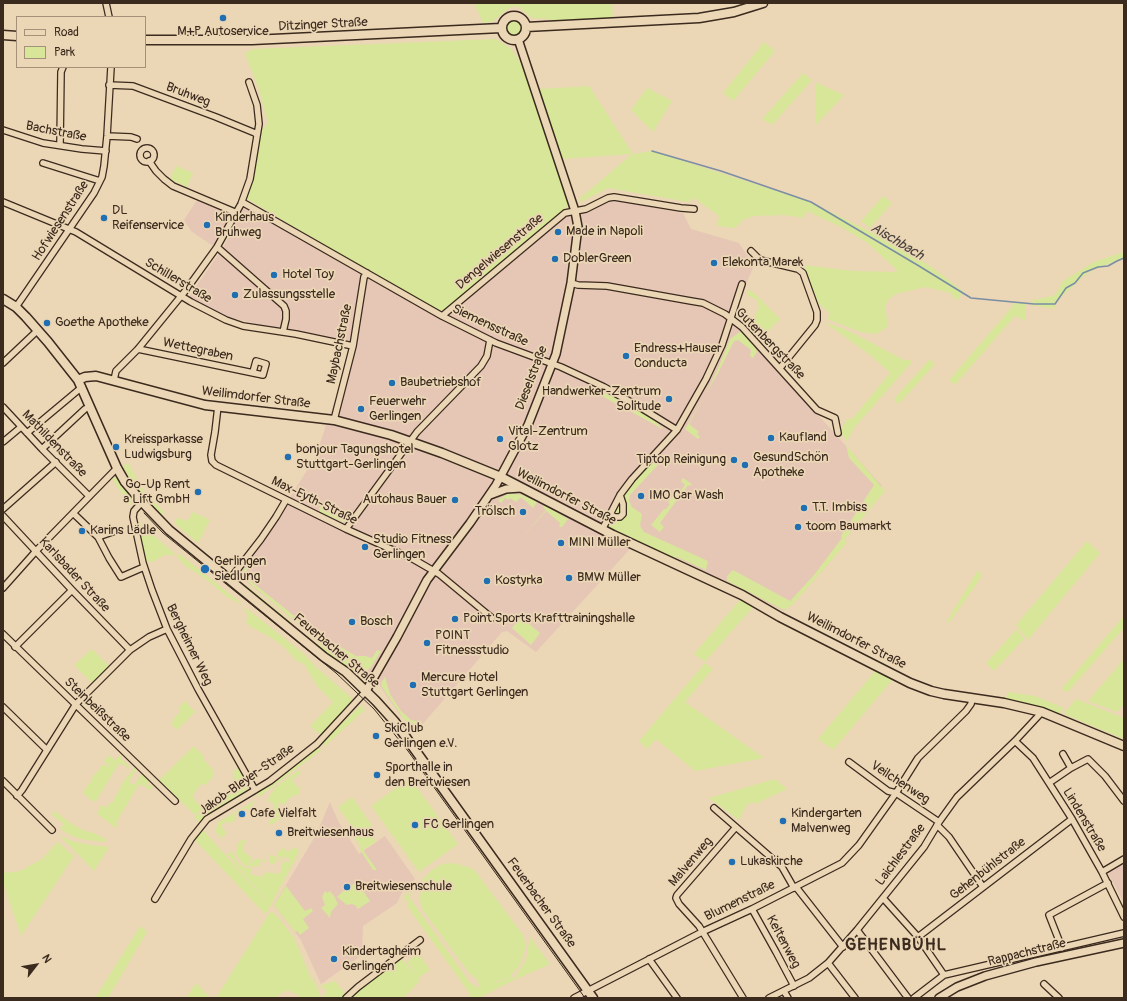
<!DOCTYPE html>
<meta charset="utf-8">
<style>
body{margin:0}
#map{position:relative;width:1127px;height:1001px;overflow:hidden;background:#ebd6b5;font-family:Pangolin,sans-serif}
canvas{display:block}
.frame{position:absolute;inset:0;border:4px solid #3b2a1e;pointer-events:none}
.legend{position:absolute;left:16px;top:16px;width:130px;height:52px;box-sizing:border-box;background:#ebd6b5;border:1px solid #a59179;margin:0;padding:5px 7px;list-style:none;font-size:12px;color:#3b2a1e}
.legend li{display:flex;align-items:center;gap:8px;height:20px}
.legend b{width:20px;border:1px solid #a59179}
.north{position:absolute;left:16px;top:945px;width:40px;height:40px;-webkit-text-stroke:3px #ebd6b5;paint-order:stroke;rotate:59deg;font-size:11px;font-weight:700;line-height:16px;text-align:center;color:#3b2a1e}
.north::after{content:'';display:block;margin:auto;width:14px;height:18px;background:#3b2a1e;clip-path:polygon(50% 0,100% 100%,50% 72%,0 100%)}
</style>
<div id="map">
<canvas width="1127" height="1001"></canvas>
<div class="frame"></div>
<ul class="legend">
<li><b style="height:5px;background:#ebd6b5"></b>Road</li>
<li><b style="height:11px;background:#d7e699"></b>Park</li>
</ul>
<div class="north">N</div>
</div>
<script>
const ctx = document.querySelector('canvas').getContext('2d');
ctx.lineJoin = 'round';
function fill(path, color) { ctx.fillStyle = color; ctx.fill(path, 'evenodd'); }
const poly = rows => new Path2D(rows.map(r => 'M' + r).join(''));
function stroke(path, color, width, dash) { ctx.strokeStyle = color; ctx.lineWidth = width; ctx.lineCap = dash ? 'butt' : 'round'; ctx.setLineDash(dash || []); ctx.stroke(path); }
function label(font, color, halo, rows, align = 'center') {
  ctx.font = font + ' Pangolin,sans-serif'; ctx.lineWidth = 3.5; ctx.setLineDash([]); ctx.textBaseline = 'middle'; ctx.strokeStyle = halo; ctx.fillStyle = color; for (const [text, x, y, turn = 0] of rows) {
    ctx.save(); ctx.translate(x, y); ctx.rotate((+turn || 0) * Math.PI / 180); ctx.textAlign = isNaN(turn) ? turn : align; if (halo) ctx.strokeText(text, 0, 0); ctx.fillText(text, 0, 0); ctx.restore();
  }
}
const built = poly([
 [611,199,683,213,691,229,739,243,754,266,731,318,882,486,822,570,784,611,605,522,602,530,634,543,630,549,536,652,507,631,502,632,421,726,401,716,376,680,236,574,264,539,316,456,329,416,342,383,348,350,347,341,310,333,261,325,220,315,189,297,224,246,246,200,410,295,504,261,563,212],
 [197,200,231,213,224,229,213,246,191,231,184,220],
 [330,802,338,821,359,854,385,836,415,879,401,894,397,903,363,926,362,955,321,984,301,940,274,905,316,835],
 [1124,862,1124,903,1108,873]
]);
const green = poly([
 [474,3,612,3,613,20,553,24,550,19,532,18,517,6,509,8,492,22,483,23],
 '505 28a9 9 0 1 1 18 0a9 9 0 1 1-18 0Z',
 [496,39,511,49,519,60,530,83,546,140,568,197,568,206,440,313,247,199,261,131,268,123,259,90,245,53,253,49],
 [764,42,775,51,733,101,723,93],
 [803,73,812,80,772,125,762,119],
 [815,82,844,95,815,126],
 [589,86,633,154,652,151,811,202,899,246,933,268,964,292,956,301,951,293,925,287,896,294,889,299,885,306,888,325,886,328,876,334,861,332,827,319,830,313,818,303,804,265,853,271,897,272,895,268,866,242,841,227,807,211,803,218,785,215,754,216,743,220,735,228,717,226,719,216,694,198,688,202,608,188,581,202,579,199,632,154,562,159,539,89],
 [647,88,672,101,653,132,631,110],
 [176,166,193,173,187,187,170,179],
 [883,196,892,203,870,228,861,221],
 [1124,252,1124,258,1095,269,1085,275,1058,300,1055,304,1054,309,1032,305,1031,301,1055,295,1063,281,1094,262],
 [748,290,753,292,780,319,760,339,739,317,739,315,750,320,754,318,759,307,757,300,747,295],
 [1016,302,1026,304,1026,321,1015,316,955,385,949,380],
 [824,322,847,330,904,360,910,360,912,362,854,428,847,441,840,432,847,419,852,419,890,373,870,355],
 [741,331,755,347,757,352,753,358,750,356,751,350,738,340,734,341,719,371,689,424,699,432,697,434,700,437,698,439,685,429,706,394,719,366,730,339],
 [930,359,935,364,899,404,894,399],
 [603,392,636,409,655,421,662,428,660,429,659,427,602,396],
 [846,445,885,491,844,540,847,542,837,554,792,605,784,610,727,581,727,576,733,570,790,601,814,575,842,538,841,536,874,485,849,458],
 [652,458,658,465,630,495,629,501,632,507,642,514,640,526,644,532,708,561,706,570,677,557,673,560,623,540,608,527,609,514,620,495],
 [128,463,144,491,163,511,164,515,160,513,130,479,123,466],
 [116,476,135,500,130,505,112,479],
 [683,478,692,484,690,486,688,485,660,523,664,527,660,532,651,525,664,509,666,509,670,504,668,502,675,493,678,494,685,485,681,481],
 [509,493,522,495,537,502,533,508,521,497,516,502,510,498,508,500,505,498,501,503,498,500],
 [544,505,568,519,562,527,559,527,560,523,546,511,519,541,546,510,543,507],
 [321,506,347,519,352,512,355,514,350,520,343,522,320,512,319,508],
 [193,512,210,520,198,543,174,523,177,518,187,521],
 [136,520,175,554,175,555,165,555,152,562,147,562],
 [1087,541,1100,553,1028,640,1016,625],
 [180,554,242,604,242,605,227,597,207,580,184,565,178,558,177,555],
 [245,568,247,568,246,574,248,579,312,630,356,656,365,656,372,658,377,650,381,651,371,667,363,675,356,673,325,652,245,587,247,586,290,621,293,625,326,651,306,630,242,577,242,572],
 [978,570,982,576,949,623,947,621],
 [740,600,753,607,705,662,694,654],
 [244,608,247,609,304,654,316,667,355,701,322,736,310,726,333,702,317,686,304,664,297,661,283,646,270,637,251,627,246,622,248,616],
 [1124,616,1124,628,1068,692,1061,689],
 [521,617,540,633,531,645,512,628],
 [1017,629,1024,639,994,671,986,663],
 [92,649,109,666,92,683,74,665],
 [1124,659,1124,704,1117,712,1088,701],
 [705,663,713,669,685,702,764,758,695,771,656,739,647,749,639,741],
 [876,670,894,678,833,750,818,739],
 [385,677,390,694,401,711,411,720,416,721,421,721,422,722,412,731,382,687,381,683],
 [1008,692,1035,696,1064,708,1059,715,1005,700],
 [1076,699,1124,718,1124,739,1066,715,1065,712],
 [185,701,195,712,177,730,171,724,174,720,173,719,181,711,178,708],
 [361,705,365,710,325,746,321,743],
 [317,744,321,750,259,797,255,790],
 [194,746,203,755,204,760,214,771,214,776,205,785,201,784,193,795,195,801,201,806,202,810,195,815,159,780],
 [122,754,123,755,121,759,130,767,129,768,119,763,96,801,92,801,83,793,88,784,90,784,91,781,90,781,96,772,98,772,102,764,108,767,109,765,104,761,108,755,115,760],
 [241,766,247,788,242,795,202,825,194,817,207,808,229,789,233,783,234,774,234,771],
 [135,767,136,770,129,782,134,785,141,775,143,775,149,781,146,785,150,787,151,783,153,786,151,790,139,784,116,823,118,824,116,828,97,814,101,805,106,807,105,810,110,803,112,803,118,792,121,788,120,788,123,782],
 [299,770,301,773,292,780,298,788,301,786,298,796,295,795,287,800,286,804,279,803,278,809,281,811,280,815,284,815,284,816,271,825,269,824,269,820,271,820,272,818,277,818,279,816,275,817,268,816,268,814,268,815,272,816,274,808,273,807,273,803,269,802,268,800,269,796,274,790,274,788],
 [410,778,458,844,419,872,371,806],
 [775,779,787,789,755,804,753,802,748,804,746,806,739,820,709,798],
 [352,797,372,825,363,832,367,829,376,842,363,850,377,870,373,870,359,848,361,847,355,838,358,835,338,807],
 [256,800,248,811,248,809,246,808,234,815,236,819,229,824,227,821,221,825,227,834,218,839,219,834,215,833,218,822],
 [53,810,72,824,85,831,89,832,89,831,106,839,105,842,86,840,74,837,60,829,64,824,52,815,53,814],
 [202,829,269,904,270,907,265,914,194,839],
 [59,835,72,841,91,845,109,847,94,871],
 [59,839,36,874,58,842,74,856,21,936,3,882,3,873,20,871,42,859],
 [242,840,245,840,246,841,244,844,244,852,252,858,249,865,246,866,242,863,235,853,237,849,237,844],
 [283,847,287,852,296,847,299,852,276,895,271,906,227,854,231,852,233,853,237,862,245,868,249,868,250,864,256,859,266,860,266,862,260,861,259,866,252,866,250,874,263,877,265,872,280,874,283,860,276,859,275,864,269,863,270,855,283,859,287,863,289,862,290,860,288,858,277,856,277,852,281,850],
 [454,863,471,868,476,872,523,935,526,945,523,957,518,968,510,976,499,981,492,981,499,982,511,976,514,979,526,960,530,937,550,964,514,980,479,998,469,998,470,994,407,906,409,904,404,897,410,892,411,894,409,897,471,984,473,984,476,988,480,985,477,981,478,979,473,977,466,969,422,909,420,899,421,889,424,878,432,870,442,864],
 [357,882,370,901,358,909,355,905,351,904,347,905,337,897,344,890],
 [286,886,305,911,311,908,313,911,303,919,309,928,300,935,297,931,295,932,274,905],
 [325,891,327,893,330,891,334,896,338,904,331,912,330,918,321,908,325,905,322,897],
 [270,912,274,913,279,918,294,938,311,978,316,984,321,998,301,998,297,994,293,993,288,990,280,994,277,998,216,998],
 [142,927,147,932,108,998,95,998,139,928],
 [418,953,430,970,418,978,420,981,403,998,350,998,373,978,401,958,418,977,407,962],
 [335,981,345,994,340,998,324,998,323,997,327,991,320,986],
 [196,983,210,998,186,998]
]);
const stream = poly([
 [652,151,721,171,811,202,919,266,971,298,1034,304,1055,304,1066,288,1075,283,1083,273,1098,267,1108,266,1117,261,1124,258]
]);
const minor = poly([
 [106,3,109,17],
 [109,85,133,86,216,117,255,133,257,135],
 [3,130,43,143,82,149,106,151],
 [107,136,131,137,137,139],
 [60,145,61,72,63,67],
 '140 155a7 7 0 1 1 14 0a7 7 0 1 1-14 0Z',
 [149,161,156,171,164,179,173,186,237,213],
 [43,163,100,181],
 [3,202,76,232,191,302,226,320,243,326,296,334,353,346],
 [242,202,442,316,496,343,561,367,604,387,638,406,677,430],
 [217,247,284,306,286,311,286,319,283,332],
 [751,251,760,260,798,269,803,273,817,312,817,320,815,325,780,368],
 [571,283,578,285,607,286,691,301,703,303,725,314,742,327,817,410,835,418,838,433],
 [16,307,94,193,102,177,104,166,107,136,111,67],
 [442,316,565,213,586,209,608,198,614,197,681,208,694,209],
 [138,349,263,375,266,364,256,361,253,372],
 [3,363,38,330],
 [114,380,116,371,138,349,186,290,217,247,241,204,250,179,259,124,257,105,249,82],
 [218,406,215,432,211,455,212,461,216,465,346,529,413,559,439,574,492,618],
 [3,407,42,449,89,496],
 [334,420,353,346,364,277,367,273],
 [27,433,82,387],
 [3,442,21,427],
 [42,449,85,409,90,407],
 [142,502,134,511,133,517,143,563,152,590,167,629,198,689,255,790],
 [3,509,56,462],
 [73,513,98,537],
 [609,514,615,517,620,517,623,514,623,504,620,495],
 [3,516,72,590,130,650],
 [346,529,417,432,481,366,487,356,490,340],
 [118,530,98,537,109,558,121,577,144,567],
 [602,530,620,495,632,479,677,430,706,379,722,345,742,284],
 [230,579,261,539,276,517,286,500],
 [3,588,36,551,117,468],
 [3,634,175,801],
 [15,647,72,590],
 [3,707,47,750],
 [1015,741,1033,758,1072,819,1102,872,1124,917],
 [1063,754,1071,768],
 [849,762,888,791,896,793,939,822],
 [3,781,52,830],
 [1049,783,1071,768,1088,759,1105,776,1124,801],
 [17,796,22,790,76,704,130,650,149,637,167,629],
 [714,808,782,867,794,888],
 [937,825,949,837,983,887],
 [736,827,677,895,676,898,679,904,699,926,743,998],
 [1102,872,1124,859],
 [796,887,843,947],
 [883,898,918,937,944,975],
 [155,899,191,839,207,819,270,781,317,744,366,691],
 [752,909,776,952,794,986],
 [857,930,908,998],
 [918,937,1072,819],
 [1062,948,1049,915,1108,883],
 [649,959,677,998],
 [828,963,855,998],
 [1044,984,1059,998],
 [784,991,788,998],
 [346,998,358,987,420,940],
 [574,998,702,932,752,909,842,863,859,845,896,793,918,758,966,711,971,704,972,699],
 [769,998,809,978,828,963,857,930,924,847,939,822,957,797,1015,741,1042,712],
 [914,998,944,975,1124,933]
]);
const tertiary = poly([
 [490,495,506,489,521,488],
 [366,691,397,637,427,580,470,523,496,485,528,425,556,354,571,283,578,227,575,211,518,39],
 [939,998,957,987,985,976,1036,962,1124,943]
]);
const secondary = poly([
 '502 28a12 12 0 1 1 24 0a12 12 0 1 1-24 0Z',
 [526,27,699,18,734,12,763,3],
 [3,35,17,36],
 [145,40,252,40,501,28],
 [3,299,16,307,26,317,48,342,78,380,117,468,125,482,142,502,169,530,324,657,346,672,376,701,395,722,593,998],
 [78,380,85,377,96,376,205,405,334,420,391,435,442,453,501,477,613,535,742,595,780,617,910,683,931,691,944,694,1004,703,1042,712,1124,746]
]);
const tram = poly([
 [144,513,163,533,336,673,374,709,408,751,585,998]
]);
const markers = [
 [223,18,4,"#1f6fb2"],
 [104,218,4,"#1f6fb2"],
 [207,225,4,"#1f6fb2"],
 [558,232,4,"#1f6fb2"],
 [555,259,4,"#1f6fb2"],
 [714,263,4,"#1f6fb2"],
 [274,275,4,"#1f6fb2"],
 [235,295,4,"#1f6fb2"],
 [47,323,4,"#1f6fb2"],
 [626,356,4,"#1f6fb2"],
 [392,383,4,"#1f6fb2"],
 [669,399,4,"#1f6fb2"],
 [361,409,4,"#1f6fb2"],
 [771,438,4,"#1f6fb2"],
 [500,439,4,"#1f6fb2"],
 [116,447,4,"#1f6fb2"],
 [288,457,4,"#1f6fb2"],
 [734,460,4,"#1f6fb2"],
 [745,465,4,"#1f6fb2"],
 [198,492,4,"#1f6fb2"],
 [641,496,4,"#1f6fb2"],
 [455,500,4,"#1f6fb2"],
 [804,508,4,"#1f6fb2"],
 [523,512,4,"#1f6fb2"],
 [798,527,4,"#1f6fb2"],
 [82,531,4,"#1f6fb2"],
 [561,543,4,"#1f6fb2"],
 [365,547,4,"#1f6fb2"],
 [205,569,5,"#1f6fb2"],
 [569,578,4,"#1f6fb2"],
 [487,581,4,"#1f6fb2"],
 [455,619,4,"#1f6fb2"],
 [352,622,4,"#1f6fb2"],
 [427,643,4,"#1f6fb2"],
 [413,685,4,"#1f6fb2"],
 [376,736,4,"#1f6fb2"],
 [377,775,4,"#1f6fb2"],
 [242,814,4,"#1f6fb2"],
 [783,821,4,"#1f6fb2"],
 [415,825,4,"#1f6fb2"],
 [279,833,4,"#1f6fb2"],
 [732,862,4,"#1f6fb2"],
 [347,887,4,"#1f6fb2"],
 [334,959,4,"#1f6fb2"]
];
const streetNames = [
 ["Ditzinger Straße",323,25,-3],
 ["Bruhweg",188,95,21],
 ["Bachstraße",56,132,11],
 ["Hofwiesenstraße",61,221,-57],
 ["Dengelwiesenstraße",500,252,-40],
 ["Schillerstraße",178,281,31],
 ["Siemensstraße",490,326,25],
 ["Maybachstraße",340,344,-78],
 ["Gutenbergstraße",770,344,46],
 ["Wettegraben",198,350,12],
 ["Dieselstraße",532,378,-69],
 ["Weilimdorfer Straße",256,398,7],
 ["Mathildenstraße",54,444,46],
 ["Weilimdorfer Straße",566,497,27],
 ["Max-Eyth-Straße",314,501,26],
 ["Karlsbader Straße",74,575,47],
 ["Weilimdorfer Straße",856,641,27],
 ["Bergheimer Weg",189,645,64],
 ["Feuerbacher Straße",336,651,40],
 ["Steinbeißstraße",97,710,44],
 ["Jakob-Bleyer-Straße",247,780,-35],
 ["Veilchenweg",900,783,33],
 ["Lindenstraße",1084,820,59],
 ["Laichlestraße",901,855,-53],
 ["Malvenweg",691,862,-50],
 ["Gehenbühlstraße",988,869,-38],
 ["Blumenstraße",740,901,-26],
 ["Feuerbacher Straße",541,903,54],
 ["Keltenweg",783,942,62],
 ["Rappachstraße",1027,953,-14]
];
const poiNames = [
 ["M+P Autoservice",223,32,"center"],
 ["DL",112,211],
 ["Reifenservice",112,226],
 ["Kinderhaus",215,218],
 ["Bruhweg",215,233],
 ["Made in Napoli",566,232],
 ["DoblerGreen",563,259],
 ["Elekonta Marek",722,263],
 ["Hotel Toy",282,275],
 ["Zulassungsstelle",243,295],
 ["Goethe Apotheke",55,323],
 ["Endress+Hauser",634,349],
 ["Conducta",634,364],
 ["Baubetriebshof",400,383],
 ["Handwerker-Zentrum",661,392,"right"],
 ["Solitude",661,407,"right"],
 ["Feuerwehr",369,402],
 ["Gerlingen",369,417],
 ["Vital-Zentrum",508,432],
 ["Glotz",508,447],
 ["Kaufland",779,438],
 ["Kreissparkasse",124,440],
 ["Ludwigsburg",124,455],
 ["bonjour Tagungshotel",296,450],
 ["Stuttgart-Gerlingen",296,465],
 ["GesundSchön",753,458],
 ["Apotheke",753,473],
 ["Tiptop Reinigung",726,460,"right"],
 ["Go-Up Rent",190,485,"right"],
 ["a Lift GmbH",190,500,"right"],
 ["IMO Car Wash",649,496],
 ["Autohaus Bauer",447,500,"right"],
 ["T.T. Imbiss",812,508],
 ["Trölsch",515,512,"right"],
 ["toom Baumarkt",806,527],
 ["Karins Lädle",90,531],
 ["Studio Fitness",373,540],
 ["Gerlingen",373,555],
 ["MINI Müller",569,543],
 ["Gerlingen",214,562],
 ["Siedlung",214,577],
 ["BMW Müller",577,578],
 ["Kostyrka",495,581],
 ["Point Sports Krafttrainingshalle",463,619],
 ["Bosch",360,622],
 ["POINT",435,636],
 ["Fitnessstudio",435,651],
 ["Mercure Hotel",421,678],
 ["Stuttgart Gerlingen",421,693],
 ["SkiClub",384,729],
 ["Gerlingen e.V.",384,744],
 ["Sporthalle in",385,768],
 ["den Breitwiesen",385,783],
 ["Cafe Vielfalt",250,814],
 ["Kindergarten",791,814],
 ["Malvenweg",791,829],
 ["FC Gerlingen",423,825],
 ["Breitwiesenhaus",287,833],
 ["Lukaskirche",740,862],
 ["Breitwiesenschule",355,887],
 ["Kindertagheim",342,952],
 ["Gerlingen",342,967]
];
const waterNames = [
 ["Aischbach",897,242,31]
];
const districtNames = [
 ["GEHENBÜHL",896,946]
];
fill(built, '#e6c7b6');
fill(green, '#d7e699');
stroke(stream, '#7a8ea4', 1.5);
stroke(minor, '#3b2a1e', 8);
stroke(tertiary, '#3b2a1e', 10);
stroke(secondary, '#3b2a1e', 11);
stroke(minor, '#ebd6b5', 5.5);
stroke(tertiary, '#ebd6b5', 7);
stroke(secondary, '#ebd6b5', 8);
stroke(tram, '#3b2a1e', 1);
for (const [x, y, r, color] of markers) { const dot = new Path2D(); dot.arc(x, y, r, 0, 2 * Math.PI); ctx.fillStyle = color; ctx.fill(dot); stroke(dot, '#ebd6b5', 1.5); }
label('13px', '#3b2a1e', '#ebd6b5', streetNames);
label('13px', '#3b2a1e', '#ebd6b5', poiNames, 'left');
label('italic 14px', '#4b4340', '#ebd6b5', waterNames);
ctx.letterSpacing = '1px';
label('bold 17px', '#3b2a1e', '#ebd6b5', districtNames);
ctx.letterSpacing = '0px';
</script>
